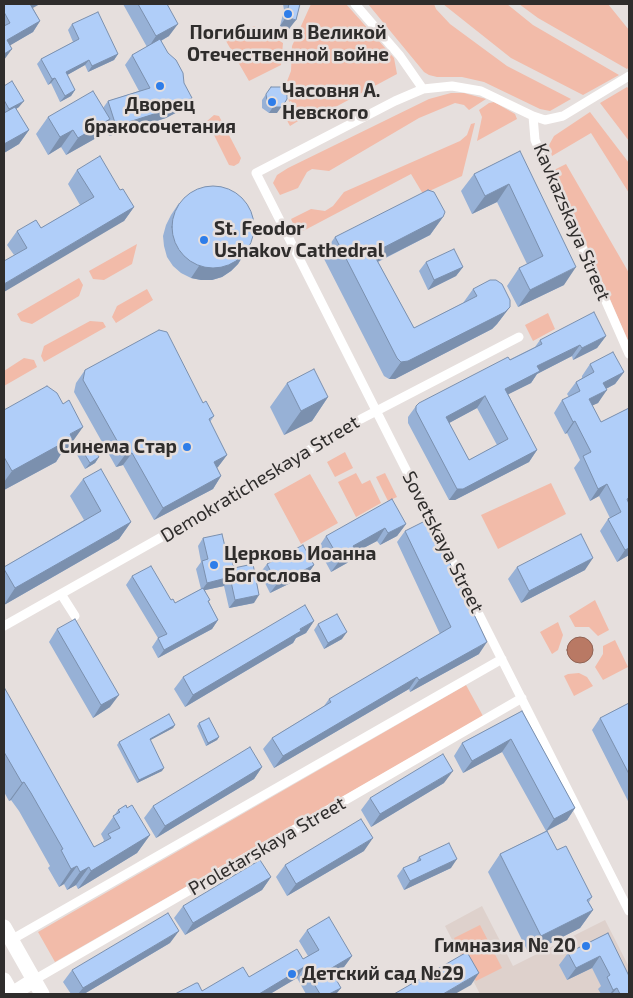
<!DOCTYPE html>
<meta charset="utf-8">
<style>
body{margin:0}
#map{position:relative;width:633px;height:998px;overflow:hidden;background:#e6dfdd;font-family:"Exo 2",sans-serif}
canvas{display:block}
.frame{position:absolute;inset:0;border:5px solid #2f2d2c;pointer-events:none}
</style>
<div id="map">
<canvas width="633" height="998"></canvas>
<div class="frame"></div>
</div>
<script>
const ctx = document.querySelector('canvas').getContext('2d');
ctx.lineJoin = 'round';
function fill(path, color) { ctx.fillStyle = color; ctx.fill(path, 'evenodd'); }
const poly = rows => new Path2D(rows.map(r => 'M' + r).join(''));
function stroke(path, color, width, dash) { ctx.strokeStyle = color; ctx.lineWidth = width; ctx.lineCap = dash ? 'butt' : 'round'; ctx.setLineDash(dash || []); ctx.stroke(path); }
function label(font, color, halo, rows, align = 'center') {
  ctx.font = font + ' "Exo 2",sans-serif'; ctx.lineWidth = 5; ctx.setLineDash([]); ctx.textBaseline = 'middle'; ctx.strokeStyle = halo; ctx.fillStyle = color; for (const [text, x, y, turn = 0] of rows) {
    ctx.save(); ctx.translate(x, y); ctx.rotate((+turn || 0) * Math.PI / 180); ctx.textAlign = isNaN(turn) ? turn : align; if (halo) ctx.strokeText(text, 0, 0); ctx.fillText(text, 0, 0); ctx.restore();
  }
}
const built = poly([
 [482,906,513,966,605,920,629,967,629,994,480,994,445,926]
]);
const green = poly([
 [311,4,346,4,394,58,397,74,313,119,308,115,290,126,284,115,295,108,291,101,289,102,288,96,284,89,291,71,292,46],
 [368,4,434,4,436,9,450,24,507,66,571,99,550,111,540,109,484,82,462,77,437,77,429,75,424,72],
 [443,4,507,4,533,25,619,75,583,95,511,58],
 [519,4,608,4,629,30,629,67,627,69,538,18],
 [254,26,283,43,281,65,249,81,226,41],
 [627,87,629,89,629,141,600,103],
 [451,93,464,93,486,99,469,110,464,105,455,103,419,118,329,171,312,169,307,172,298,188,280,195,273,183,277,175,288,168,429,99],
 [494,102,515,114,517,119,477,141,482,117,479,110,489,103],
 [590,112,629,163,629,193,591,133,552,156,549,145,554,136],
 [214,115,219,116,241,158,239,163,234,166,229,165,207,121],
 [475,123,462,176,423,194,411,174,305,230,300,231,295,228,291,219,311,209,325,211,333,206,344,192,460,141,467,135,471,124],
 [566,164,629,273,629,343,554,170],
 [137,244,132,264,104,280,93,279,89,271],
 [79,278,83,285,79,296,32,324,21,321,17,314],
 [147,289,153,300,116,323,112,317,117,306],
 [548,313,555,329,533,341,525,325],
 [90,321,103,322,106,327,44,362,41,356,44,346],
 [24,358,34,360,37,367,4,386,4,371],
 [345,452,353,468,335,477,327,462],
 [356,473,362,484,370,480,381,503,356,517,338,482],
 [385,473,397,497,388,501,376,477],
 [310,474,338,523,301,544,274,494],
 [551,483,566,514,498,549,481,515],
 [595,600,609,630,598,636,589,627,575,627,569,616],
 [558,622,563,635,558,650,552,654,540,632],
 [615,640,628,667,603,680,595,667,603,654,603,646],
 [579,673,587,677,593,686,574,696,564,676,568,674],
 [466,685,483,716,55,962,38,932],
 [480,925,502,968,476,981,454,938]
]);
const water = poly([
 '567 650a13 13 0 1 1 26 0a13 13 0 1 1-26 0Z'
]);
const minor = poly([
 [355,4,400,56,423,89],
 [629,76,563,116,545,120,533,116,481,91,452,86,423,89,395,101,256,173,629,911],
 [533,116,535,140,629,354],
 [61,594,75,616],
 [4,626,190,521,361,419,519,337],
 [11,940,502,659],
 [34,980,522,698]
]);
const primary = poly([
 [4,927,42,994],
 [4,980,12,994],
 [12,994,34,980]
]);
const wall = poly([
 [4,4,33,8,40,21,33,32,10,45,4,60],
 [123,4,167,4,169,36,161,41,185,108,166,118,109,136,106,125,98,137,66,155,61,147,48,155,36,134,48,117,103,108,108,101,139,91,125,65,132,55,147,47],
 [283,4,300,4,289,29,280,26,284,10],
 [72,24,118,54,114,60,88,72,85,65,67,75,75,90,71,96,60,102,51,83,48,85,37,64,41,59,73,42,68,30],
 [4,86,19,107,16,109,29,130,19,144,4,153],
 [271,87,277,113,269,113,262,108,262,100],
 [520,151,564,285,518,307,507,286,519,268,527,264,497,202,472,214,461,191,474,174],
 [77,170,120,190,134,207,124,221,14,255,7,245,17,231,41,228,80,205,68,184],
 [179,203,246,251,238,264,231,271,222,277,212,280,201,280,191,278,181,273,173,266,167,257,164,246,163,236,166,225,171,215],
 [443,217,430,235,378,262,414,328,463,303,473,289,510,307,497,324,492,329,395,379,389,379,384,376,322,255,335,237],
 [426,262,463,267,456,276,428,290,419,271],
 [606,336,597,348,573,360,572,356,537,374,531,383,508,394,537,450,529,462,455,500,449,500,408,423,408,417,416,406,535,347,540,340],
 [477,408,497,445,469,460,449,423],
 [590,364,624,372,615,384,606,389,598,403,592,405,601,422,629,408,629,555,617,562,600,531,608,519,610,518,599,496,590,501,574,468,580,460,567,433,565,434,554,413,562,400,569,397,567,394,576,382,582,378,582,376],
 [85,370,203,403,214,416,210,422,227,455,217,468,221,476,213,489,154,520,123,465,116,467,74,392,76,383],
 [287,383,328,397,312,421,284,435,270,407],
 [4,410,66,451,61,454,56,462,4,490],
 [80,447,99,457,95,463,85,469,76,453],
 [83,479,131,522,119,539,4,605,4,567,84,520,70,496],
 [406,524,397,536,380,545,377,541,354,553,347,563,331,572,318,548,326,536],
 [405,531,479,654,410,692,409,689,274,768,263,749,272,738,324,706,329,699,440,634,397,542],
 [203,538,227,555,254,603,229,608,224,586,205,590,209,602,218,620,212,629,158,658,152,647,158,638,126,585,132,576,175,603,201,589,196,569,201,562,198,546],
 [267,564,314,565,307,575,270,593,260,573],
 [517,567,585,570,521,603,508,579],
 [314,621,306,633,296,638,293,643,185,707,174,689,183,677],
 [318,624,342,639,324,649,314,630],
 [57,629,110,707,93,718,49,642],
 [4,687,94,847,103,842,104,840,101,834,118,810,150,835,137,853,78,889,76,885,67,890,64,884,59,887,48,868,50,866,19,811,11,800,9,801,4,792],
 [629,703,629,803,592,730,600,718],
 [522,711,575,808,567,820,547,831,557,850,592,897,589,902,593,910,580,928,529,954,488,872,500,854,546,831,502,752,463,773,454,756,462,743],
 [199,723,219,737,217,740,206,746,197,726],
 [175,725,173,728,150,740,162,771,137,783,117,745,119,742],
 [262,767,254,779,156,838,144,818,153,806],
 [444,783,371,827,361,810,370,798],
 [364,851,287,896,276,877,285,865],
 [419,857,451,868,404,890,397,876,403,868,416,862],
 [271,877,262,890,185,935,174,918,183,906],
 [307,930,352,956,344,967,333,974,341,988,336,994,306,994,297,978,270,994,175,994,202,991,249,977,303,959,308,956,299,941],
 [608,933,629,994,601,994,598,989,601,986,592,968,567,980,559,965,568,953],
 [170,943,84,994,71,994,63,982,72,970]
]);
const shadedWall = poly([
 [30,4,40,4,22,14],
 [286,17,296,20,289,29,280,26],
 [40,21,33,32,4,49,7,40],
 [178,24,169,36,148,48,156,36],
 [12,49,4,60,4,54],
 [118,54,114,60,88,72,92,66],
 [89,60,85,65,62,78,66,72],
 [55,78,51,83,48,85,52,79],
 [75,90,71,96,60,102,65,96],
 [192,98,185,108,166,118,109,136,116,126],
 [287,99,277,113,269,113,273,107],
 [24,101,19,107,5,116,9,109],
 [110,119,98,137,66,155,78,138],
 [29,130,19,144,4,153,4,144],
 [73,130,61,147,48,155,60,137],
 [509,184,497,202,472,214,485,196],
 [134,207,124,221,4,292,4,284],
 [443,217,430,235,361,270,373,253],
 [246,251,238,264,231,271,222,277,212,280,201,280,191,278,199,266],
 [463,267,456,276,428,290,434,280],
 [576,267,564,285,518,307,530,290],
 [510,307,497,324,492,329,395,379,389,379,401,362],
 [606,336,597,348,573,360,582,348],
 [580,345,572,356,537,374,531,383,497,400,505,389,537,366],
 [624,372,615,384,594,395,603,383],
 [607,390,598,403,581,411,589,399],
 [485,396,477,408,438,429,446,417],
 [328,397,312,421,284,435,301,411],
 [575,421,567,433,565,434,573,422],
 [83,427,66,451,61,454,56,462,4,490,4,482,12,471,70,434],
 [537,450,529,462,455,500,449,500,457,489],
 [132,453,123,465,116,467,125,455],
 [227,455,218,467,205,474,214,462],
 [99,457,95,463,85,469,90,463],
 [221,476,213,489,154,520,163,508],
 [607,484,599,496,590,501,598,489],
 [131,522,119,539,4,605,15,588],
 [406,524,397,536,380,545,388,533],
 [385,528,377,541,354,553,347,563,331,572,340,560,353,546],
 [629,548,629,555,617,562,625,550],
 [593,558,585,570,521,603,529,591],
 [314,565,307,575,270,593,277,584],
 [230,577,224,586,201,591,207,583],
 [259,595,254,603,229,608,235,600],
 [218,620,212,629,158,658,164,650],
 [314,621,306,633,296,638,293,643,185,707,193,695],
 [347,632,342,639,324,649,328,643],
 [487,642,479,654,410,692,419,680],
 [417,677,409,689,274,768,283,756],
 [119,695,110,707,93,718,101,705],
 [175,725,173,728,147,742,150,739],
 [219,737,217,740,206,746,208,743],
 [511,739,502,752,463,773,472,761],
 [262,767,254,779,156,838,165,826],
 [164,768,162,771,137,783,139,780],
 [453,771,444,783,371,827,380,814],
 [24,782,11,800,9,801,22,783],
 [575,808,567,820,546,831,554,819],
 [150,835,137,853,78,889,91,871],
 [373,838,364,851,287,896,296,884],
 [457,859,451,868,404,890,410,881],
 [77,866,64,884,59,887,71,869],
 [89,867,76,885,67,890,80,872],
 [271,877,262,890,185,935,193,923],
 [593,910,580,928,529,954,541,936],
 [179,931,170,943,84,994,78,994,83,988],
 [352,956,344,967,322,980,330,969],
 [600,956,592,968,567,980,576,968],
 [304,967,297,978,270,994,259,994],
 [479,973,471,985,455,994,443,994],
 [341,988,336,994,329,994],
 [617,988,612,994,610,994,613,990]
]);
const building = poly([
 [4,4,30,4,40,21,7,40,12,49,4,54,4,26,10,23,4,12,4,4],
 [138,4,167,4,178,24,156,36,138,4],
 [289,4,300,4,296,20,286,17,289,4],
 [98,12,118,54,92,66,89,60,66,72,75,90,65,96,55,78,52,79,41,59,79,39,72,24,98,12],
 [160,39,168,53,176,60,183,73,184,83,192,98,173,108,116,126,108,101,150,88,132,55,160,39],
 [12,81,24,101,9,109,4,100,4,86,12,81],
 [271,87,281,87,287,92,287,99,282,107,273,107,267,101,266,94,271,87],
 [93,91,110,119,78,138,73,130,60,137,48,117,93,91],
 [15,107,29,130,4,144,4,113,15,107],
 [520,151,576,267,530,290,519,268,543,256,509,184,485,196,474,174,520,151],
 [100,156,120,190,123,189,134,207,4,284,4,261,27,248,17,231,36,220,41,228,94,197,77,170,100,156],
 '172 227a41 41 0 1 1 82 0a41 41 0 1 1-82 0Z',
 [428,190,434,192,445,212,443,217,373,253,414,328,477,296,473,289,490,280,496,280,502,284,510,300,510,307,505,312,408,361,401,362,397,358,335,237,428,190],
 [454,249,463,267,434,280,426,262,454,249],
 [594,312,606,336,582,348,580,345,537,366,540,371,505,389,537,450,463,489,457,489,416,411,416,406,419,403,508,357,510,360,542,344,540,340,594,312],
 [485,396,508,439,469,460,446,417,485,396],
 [159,330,167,332,203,403,206,401,214,416,209,419,227,455,214,462,221,476,163,508,132,453,125,455,83,380,85,370,159,330],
 [613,352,624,372,603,383,607,390,589,399,601,422,629,408,629,498,627,499,629,504,629,548,625,550,608,519,621,512,607,484,598,489,583,456,591,452,575,421,573,422,562,400,580,391,576,382,594,372,590,364,613,352],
 [314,369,328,397,301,411,287,383,314,369],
 [47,386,57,393,63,404,69,400,83,427,70,434,72,438,12,471,4,457,4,410,47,386],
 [90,441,99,457,90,463,80,447,90,441],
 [101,469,131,522,15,588,4,569,4,567,101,511,83,479,101,469],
 [392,499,406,524,388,533,385,528,353,546,356,551,340,560,326,536,392,499],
 [429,519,487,642,419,680,417,677,283,756,272,738,331,702,329,699,451,627,405,531,429,519],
 [222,534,227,555,230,554,234,568,253,564,259,595,235,600,230,577,207,583,202,561,208,559,203,538,222,534],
 [581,534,593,558,529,591,517,567,581,534],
 [303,545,314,565,277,584,267,564,303,545],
 [151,566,171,600,173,599,175,603,203,588,210,600,208,601,218,620,164,650,158,638,167,634,132,576,151,566],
 [305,605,314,621,300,629,301,631,193,695,183,677,305,605],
 [337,614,347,632,328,643,318,624,337,614],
 [75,619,119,695,101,705,57,629,75,619],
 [4,687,94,847,111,838,108,834,120,828,113,816,120,812,118,810,126,805,127,808,132,805,150,835,91,871,89,867,80,872,77,866,71,869,61,850,63,849,31,793,24,782,22,783,4,752,4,687],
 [629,703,629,774,600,718,629,703],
 [522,711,575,808,554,819,511,739,472,761,462,743,522,711],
 [169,714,175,725,150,739,164,768,139,780,119,742,169,714],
 [209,718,219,737,208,743,199,723,209,718],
 [250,747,262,767,165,826,153,806,250,747],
 [443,754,453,771,380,814,370,798,443,754],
 [361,819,373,838,296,884,285,865,361,819],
 [547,831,557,850,566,846,592,897,587,900,593,910,541,936,500,854,547,831],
 [449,843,457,859,410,881,403,868,421,860,419,857,449,843],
 [260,860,271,877,193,923,183,906,260,860],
 [168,913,179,931,83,988,72,970,168,913],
 [329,917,352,956,330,969,341,988,329,994,320,994,304,967,259,994,175,994,196,983,198,983,202,991,243,967,249,977,297,949,303,959,319,950,307,930,329,917],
 [608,933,629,976,629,994,620,994,617,988,613,990,607,977,610,975,600,956,576,968,568,953,608,933],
 [467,952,479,973,443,994,394,994,467,952]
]);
const markers = [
 [288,14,5,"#2e7de9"],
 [160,86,5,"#2e7de9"],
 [272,102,5,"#2e7de9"],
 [204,240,5,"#2e7de9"],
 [187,447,5,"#2e7de9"],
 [214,565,5,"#2e7de9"],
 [586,946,5,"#2e7de9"],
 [292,974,5,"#2e7de9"]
];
const poiNames = [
 ["Погибшим в Великой",288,33,"center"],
 ["Отечественной войне",288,55,"center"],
 ["Часовня А.",282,91],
 ["Невского",282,113],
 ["Дворец",160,105,"center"],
 ["бракосочетания",160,127,"center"],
 ["St. Feodor",214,229],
 ["Ushakov Cathedral",214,251],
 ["Синема Стар",177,447,"right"],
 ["Церковь Иоанна",224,554],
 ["Богослова",224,576],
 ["Гимназия № 20",576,946,"right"],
 ["Детский сад №29",302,974]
];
const streetNames = [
 ["Kavkazskaya Street",572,222,67],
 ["Demokraticheskaya Street",260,479,-31],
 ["Sovetskaya Street",443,542,63],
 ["Proletarskaya Street",267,846,-30]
];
fill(built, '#ded1cc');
fill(green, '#f2bba9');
fill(water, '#b97964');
stroke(water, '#906253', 1);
stroke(minor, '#fff', 9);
stroke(primary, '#fff', 15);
fill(wall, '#97b1d6');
fill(shadedWall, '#7b90ae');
fill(building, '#b0cef9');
stroke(building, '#7b90ae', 1);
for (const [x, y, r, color] of markers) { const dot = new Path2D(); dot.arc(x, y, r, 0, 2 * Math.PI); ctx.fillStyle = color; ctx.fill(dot); stroke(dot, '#e6dfdd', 2); }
label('bold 19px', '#2f2d2c', '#e6dfdd', poiNames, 'left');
label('19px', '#2f2d2c', '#e6dfdd', streetNames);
</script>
